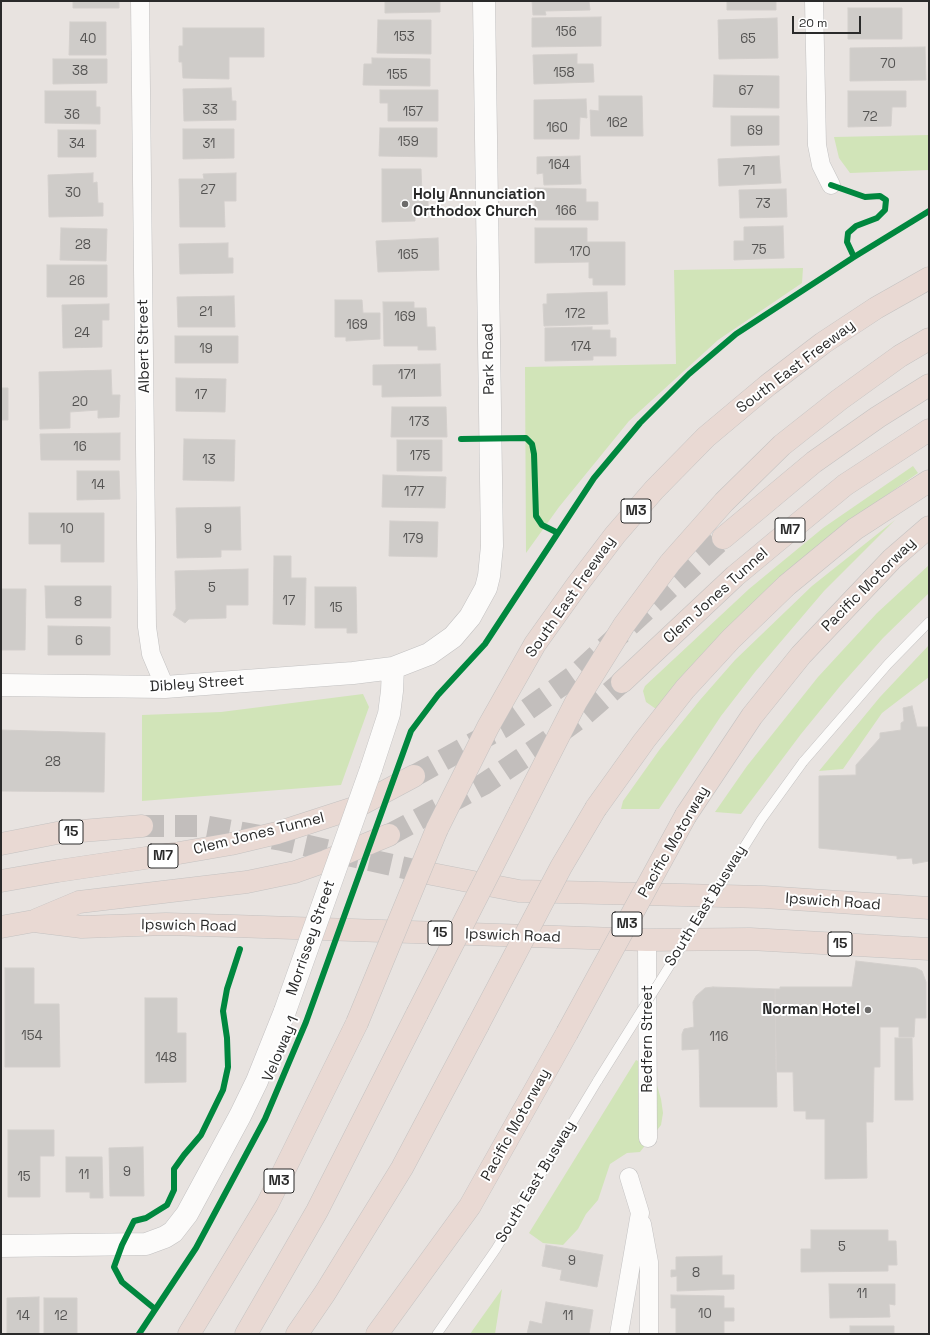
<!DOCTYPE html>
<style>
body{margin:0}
#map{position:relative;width:930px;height:1335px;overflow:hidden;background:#e8e3e0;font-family:"Space Grotesk",sans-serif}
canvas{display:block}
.frame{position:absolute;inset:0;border:2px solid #2a2a2a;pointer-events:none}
.scale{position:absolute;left:792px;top:16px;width:69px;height:18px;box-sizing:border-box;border:2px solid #2a2a2a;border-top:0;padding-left:5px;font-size:12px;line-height:14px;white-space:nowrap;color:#2a2a2a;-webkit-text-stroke:3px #fff;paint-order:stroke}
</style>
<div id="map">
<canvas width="930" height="1335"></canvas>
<div class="frame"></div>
<div class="scale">20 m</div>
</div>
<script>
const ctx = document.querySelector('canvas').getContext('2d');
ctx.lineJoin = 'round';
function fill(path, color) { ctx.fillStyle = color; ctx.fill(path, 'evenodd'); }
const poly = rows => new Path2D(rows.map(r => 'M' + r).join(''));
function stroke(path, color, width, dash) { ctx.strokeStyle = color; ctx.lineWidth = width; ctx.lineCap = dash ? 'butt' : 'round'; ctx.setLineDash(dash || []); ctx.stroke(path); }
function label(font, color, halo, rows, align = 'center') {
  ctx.font = font + ' "Space Grotesk",sans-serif'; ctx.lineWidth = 4; ctx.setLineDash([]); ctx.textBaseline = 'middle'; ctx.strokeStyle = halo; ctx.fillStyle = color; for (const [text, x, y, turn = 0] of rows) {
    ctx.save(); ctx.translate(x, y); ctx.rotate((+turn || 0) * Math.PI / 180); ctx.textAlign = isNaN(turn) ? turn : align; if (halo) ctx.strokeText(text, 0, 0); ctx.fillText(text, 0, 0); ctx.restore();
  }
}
const green = poly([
 [929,135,929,170,850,173,839,158,834,137],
 [803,268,802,283,718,340,629,421,559,507,526,553,525,367,676,364,674,270],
 [913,466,918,473,864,511,656,709,646,702,643,691,645,686,749,589,823,528],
 [895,520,824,591,755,672,721,716,659,809,621,809,623,801,660,749,700,700,735,660,812,586],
 [929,565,929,593,883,638,841,685,801,734,741,814,715,812,747,766,818,677,877,613],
 [929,645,929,677,882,713,843,769,819,771,880,697],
 [363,694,369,707,341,785,142,801,142,715,221,712],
 [636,1060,652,1068,661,1099,663,1113,661,1125,640,1152,627,1153,610,1164,598,1200,586,1214,578,1229,563,1245,543,1243,529,1233],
 [502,1289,495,1334,470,1334,482,1317]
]);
const building = poly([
 [73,1,119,1,119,8,73,8,73,1],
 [385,1,440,1,440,12,385,13,385,1],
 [532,1,589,1,590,10,545,11,546,15,533,15,532,1],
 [727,1,776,1,776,10,727,10,727,1],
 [848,8,902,8,902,39,848,39,848,8],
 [601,17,601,46,532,47,532,18,601,17],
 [777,18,778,58,719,59,718,20,777,18],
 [378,20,431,20,431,54,377,53,378,20],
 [70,22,106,22,106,55,69,55,70,22],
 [183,28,264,28,264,57,229,57,229,79,183,78,182,62,179,62,179,46,183,46,183,28],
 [925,47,926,80,850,81,850,48,925,47],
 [577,54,577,64,593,64,594,82,534,84,533,55,577,54],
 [372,58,430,59,430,86,363,85,364,64,372,64,372,58],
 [53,59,107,59,107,83,53,84,53,59],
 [714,75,779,76,779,108,713,107,714,75],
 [231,88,232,101,236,101,236,120,184,121,183,89,231,88],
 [380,90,438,90,438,121,388,121,388,103,380,103,380,90],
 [45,91,96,91,96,107,100,107,100,124,45,123,45,91],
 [848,91,906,91,906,107,892,107,891,126,848,127,848,91],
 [599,96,642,96,643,136,591,136,590,110,599,111,599,96],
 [586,99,587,118,580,117,579,139,534,139,534,100,586,99],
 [731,116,779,116,779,145,731,146,731,116],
 [380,128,437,128,437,157,379,156,380,128],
 [183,129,234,129,234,158,183,159,183,129],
 [58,130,96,130,96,157,58,157,58,130],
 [580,156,581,184,544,185,543,173,537,174,537,157,580,156],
 [779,156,781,183,719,186,718,159,779,156],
 [382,169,421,169,422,194,428,194,428,215,415,214,415,221,382,222,382,169],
 [93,173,93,183,97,182,98,203,103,203,103,216,49,217,48,175,93,173],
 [236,173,236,201,224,201,225,227,180,227,179,179,204,179,203,174,236,173],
 [535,188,586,189,586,202,598,202,598,220,535,220,535,188],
 [786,189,787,217,740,218,739,190,786,189],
 [783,226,784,258,734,260,734,241,744,241,744,227,783,226],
 [61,228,107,229,106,261,60,260,61,228],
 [535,228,587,228,587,242,625,242,625,285,593,285,593,278,589,278,589,262,535,263,535,228],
 [438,238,439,270,378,272,376,241,438,238],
 [228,243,228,258,233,258,233,273,180,274,179,244,228,243],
 [47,265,107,265,107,297,47,297,47,265],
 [607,292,608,324,544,326,543,304,547,304,547,294,607,292],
 [234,296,235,327,178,327,177,297,234,296],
 [335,300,362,300,363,313,380,313,380,339,346,341,346,337,335,337,335,300],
 [383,302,414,302,414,308,426,308,427,327,435,327,436,350,418,350,418,346,384,346,383,302],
 [109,304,109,320,102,320,102,347,63,348,62,305,109,304],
 [592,327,592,330,610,330,610,338,616,338,616,356,593,356,593,360,545,361,545,328,592,327],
 [175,336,238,336,238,363,175,363,175,336],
 [440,364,441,396,382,397,382,385,373,385,373,365,440,364],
 [111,370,112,395,120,395,119,417,98,418,98,410,70,412,70,428,40,429,39,372,111,370],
 [176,378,226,379,225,412,176,411,176,378],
 [1,388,8,388,8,420,1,420,1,388],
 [392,407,446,407,447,437,391,437,392,407],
 [120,433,120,460,41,460,40,434,120,433],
 [184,439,235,440,234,481,183,480,184,439],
 [397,440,442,440,442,471,397,471,397,440],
 [77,471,119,471,120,499,77,500,77,471],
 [383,475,446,477,445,508,382,507,383,475],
 [240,507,241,550,221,550,221,557,177,558,176,508,240,507],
 [29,513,104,513,104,562,61,562,61,544,29,544,29,513],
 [390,521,438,522,437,557,389,556,390,521],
 [274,556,291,556,291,578,306,578,305,625,273,624,274,556],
 [248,569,248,605,226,605,226,618,189,619,185,623,173,615,176,609,175,571,248,569],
 [45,586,111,586,111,618,46,618,45,586],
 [315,587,356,587,357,633,347,633,347,628,315,628,315,587],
 [1,589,26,589,25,650,1,650,1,589],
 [48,626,110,627,110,655,48,655,48,626],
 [912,706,917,727,929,727,929,861,913,864,912,858,897,859,897,856,819,848,819,776,856,775,856,765,880,738,880,733,901,730,901,723,904,721,903,708,912,706],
 [1,730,105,733,104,792,1,791,1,730],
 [856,961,916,968,922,971,926,982,926,1018,915,1018,914,1037,899,1037,899,1027,880,1027,880,1067,874,1067,873,1122,866,1122,867,1178,825,1179,825,1119,806,1119,806,1111,794,1111,793,1072,776,1072,775,989,780,989,780,987,852,987,856,961],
 [5,968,34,968,34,1004,59,1004,60,1067,5,1067,5,968],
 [713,987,775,989,777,1107,700,1107,699,1049,682,1050,682,1034,684,1029,694,1027,693,1002,696,996,705,988,713,987],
 [145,998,177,998,177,1033,186,1033,186,1082,145,1083,145,998],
 [895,1038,912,1038,913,1100,895,1100,895,1038],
 [8,1130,54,1130,54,1156,40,1156,40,1197,8,1197,8,1130],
 [143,1147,144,1196,110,1196,109,1148,143,1147],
 [66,1157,102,1157,103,1198,90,1198,90,1192,66,1192,66,1157],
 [811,1230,888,1230,888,1241,896,1241,897,1265,888,1265,888,1271,801,1272,801,1249,811,1249,811,1230],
 [546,1245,603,1255,597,1287,560,1280,562,1270,542,1266,546,1245],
 [722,1256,722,1275,734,1275,734,1289,677,1291,677,1276,671,1277,671,1270,676,1270,676,1257,722,1256],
 [829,1284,895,1284,895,1305,889,1304,890,1317,830,1318,829,1284],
 [671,1295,724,1296,724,1308,734,1308,734,1321,724,1321,724,1334,676,1334,676,1308,671,1308,671,1295],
 [39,1297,39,1334,7,1334,7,1298,39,1297],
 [44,1298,77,1298,77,1334,44,1334,44,1298],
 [546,1302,593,1310,589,1334,527,1334,530,1321,542,1324,546,1302],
 [850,1326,894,1326,894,1334,850,1334,850,1326]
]);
const highwayTunnel = poly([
 [414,776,503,727,577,674,723,538],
 [142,826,204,826,282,840,427,873],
 [389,835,484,784,548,741,585,714,622,682]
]);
const lane = poly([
 [803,762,888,664,929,622],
 [437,1334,496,1249,598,1080]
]);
const street = poly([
 [140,1,147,627,151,654,165,687],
 [814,1,817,145,821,165,831,185],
 [647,940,648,1138],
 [642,1224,649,1262,649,1334],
 [619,1334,640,1213,629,1177]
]);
const secondary = poly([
 [1,685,165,687,353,673,393,668,429,654,453,637,470,617,486,588,489,576,492,546,484,1],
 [371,769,389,714,392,691,393,668],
 [1,1246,146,1244,165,1237,173,1232,187,1214,240,1116,257,1081,285,1011]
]);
const highway = poly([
 [723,538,814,462,878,417,929,385],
 [622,682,735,576,788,532,845,485,929,430],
 [596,808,644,741,685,689,731,639,787,585,855,529,929,481],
 [520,812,576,702,624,625,670,563,724,502,782,445,839,400,900,356,929,339],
 [686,815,752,716,801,655,892,559,929,527],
 [437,829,488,727,535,644,577,585,615,535,654,490,706,437,768,385,823,343,876,308,929,278],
 [1,844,57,833,142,826],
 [427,873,519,891,764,897,929,908],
 [1,881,58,871,179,853,231,844,277,833,354,808,414,776],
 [36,920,79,902,247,882,295,872,326,861,389,835],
 [1,927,34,921,82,927,166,924,234,926,647,940,750,939,929,949],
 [189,1334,267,1205,357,1023],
 [246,1334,317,1211,417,1014],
 [297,1334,325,1293,402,1168,478,1025],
 [377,1334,470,1206,567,1033]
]);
const laneBridge = poly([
 [598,1080,761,820,803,762]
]);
const secondaryBridge = poly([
 [285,1011,371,769]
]);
const highwayBridge = poly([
 [417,1014,520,812],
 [357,1023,437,829],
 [478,1025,561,867,596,808],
 [567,1033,686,815]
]);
const cycleway = poly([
 [831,185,865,197,880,196,886,200,885,210,877,218,856,226,848,233,847,242,854,257],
 [461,439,526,438,532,444,534,454,536,516,542,525,558,533],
 [155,1309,122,1282,114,1267,122,1245,134,1221,146,1218,167,1205,174,1190,174,1169,184,1155,201,1135,223,1090,228,1067,227,1038,223,1011,227,989,240,949],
 [139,1334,196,1248,265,1119,306,1022,411,731,438,695,485,644,594,478,640,423,689,374,736,334,854,257,929,211]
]);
const markers = [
 [405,204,4,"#6c6b6a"],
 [868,1010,4,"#6c6b6a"]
];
const numberNames = [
 ["156",566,32],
 ["153",404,37],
 ["40",88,39],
 ["65",748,39],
 ["70",888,64],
 ["38",80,71],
 ["158",564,73],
 ["155",397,75],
 ["67",746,91],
 ["33",210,110],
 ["157",413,112],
 ["36",72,115],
 ["72",870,117],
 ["162",617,123],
 ["160",557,128],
 ["69",755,131],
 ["159",408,142],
 ["34",77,144],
 ["31",209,144],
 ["164",559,165],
 ["71",749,171],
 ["27",208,190],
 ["30",73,193],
 ["73",763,204],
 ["166",566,211],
 ["28",83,245],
 ["75",759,250],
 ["170",580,252],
 ["165",408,255],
 ["26",77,281],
 ["21",206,312],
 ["172",575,314],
 ["169",405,317],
 ["169",357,325],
 ["24",82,333],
 ["174",581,347],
 ["19",206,349],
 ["171",407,375],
 ["17",201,395],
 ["20",80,402],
 ["173",419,422],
 ["16",80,447],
 ["175",420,456],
 ["13",209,460],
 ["14",98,485],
 ["177",414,492],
 ["10",67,529],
 ["9",208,529],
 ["179",413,539],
 ["5",212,588],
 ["17",289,601],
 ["8",78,602],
 ["15",336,608],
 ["6",79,641],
 ["28",53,762],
 ["154",32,1036],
 ["116",719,1037],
 ["148",166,1058],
 ["9",127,1172],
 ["11",84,1175],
 ["15",24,1177],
 ["5",842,1247],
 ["9",572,1261],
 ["8",696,1273],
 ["11",862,1294],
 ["10",705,1314],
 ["14",23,1316],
 ["12",61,1316],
 ["11",568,1316]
];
const shields = [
 [636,511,30],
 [790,530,30],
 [71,832,24],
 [163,856,30],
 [627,924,30],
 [440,933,24],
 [840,944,24],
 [279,1181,30]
];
const shieldNames = [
 ["M3",636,511],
 ["M7",790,530],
 ["15",71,832],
 ["M7",163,856],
 ["M3",627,924],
 ["15",440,933],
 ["15",840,944],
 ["M3",279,1181]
];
const poiNames = [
 ["Holy Annunciation",413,195],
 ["Orthodox Church",413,212],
 ["Norman Hotel",860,1010,"right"]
];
const streetNames = [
 ["Albert Street",144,346,-91],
 ["Park Road",489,359,-91],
 ["South East Freeway",796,367,-37],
 ["Pacific Motorway",869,585,-45],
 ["Clem Jones Tunnel",716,596,-42],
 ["South East Freeway",571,597,-55],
 ["Dibley Street",197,684,-4],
 ["Clem Jones Tunnel",259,834,-14],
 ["Pacific Motorway",674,842,-60],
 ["Ipswich Road",833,902,4],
 ["South East Busway",706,906,-58],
 ["Ipswich Road",189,926,1],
 ["Ipswich Road",513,936,2],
 ["Morrissey Street",311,938,-71],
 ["Redfern Street",648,1039,-90],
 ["Veloway 1",281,1049,-67],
 ["Pacific Motorway",516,1125,-61],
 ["South East Busway",536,1182,-59]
];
fill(green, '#d1e4b8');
fill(building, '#cfccc9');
stroke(building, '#d3cfcc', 1);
stroke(highwayTunnel, '#c2bebc', 22, [22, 11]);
stroke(lane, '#c2c1c1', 10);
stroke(street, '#c2c1c1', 19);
stroke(secondary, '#c2c1c1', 23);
stroke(highway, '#c4c2c1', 23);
stroke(lane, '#fcfbfa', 9);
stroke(street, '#fcfbfa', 18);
stroke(secondary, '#fcfbfa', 22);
stroke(highway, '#e9d9d3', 22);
stroke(laneBridge, '#c2c1c1', 10, []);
stroke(secondaryBridge, '#c2c1c1', 23, []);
stroke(highwayBridge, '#c4c2c1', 23, []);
stroke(laneBridge, '#fcfbfa', 9);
stroke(secondaryBridge, '#fcfbfa', 22);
stroke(highwayBridge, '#e9d9d3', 22);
stroke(cycleway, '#00873e', 6);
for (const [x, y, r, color] of markers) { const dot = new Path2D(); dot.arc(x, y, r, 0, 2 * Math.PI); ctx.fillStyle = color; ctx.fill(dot); stroke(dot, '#fff', 1.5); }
label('13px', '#545352', null, numberNames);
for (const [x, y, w] of shields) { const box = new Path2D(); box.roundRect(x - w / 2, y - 12, w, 24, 3); ctx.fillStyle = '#fff'; ctx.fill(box); stroke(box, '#2a2a2a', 1); }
label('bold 14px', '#2a2a2a', null, shieldNames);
label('bold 15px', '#2a2a2a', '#fff', poiNames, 'left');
label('15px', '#2a2a2a', '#fff', streetNames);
</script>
